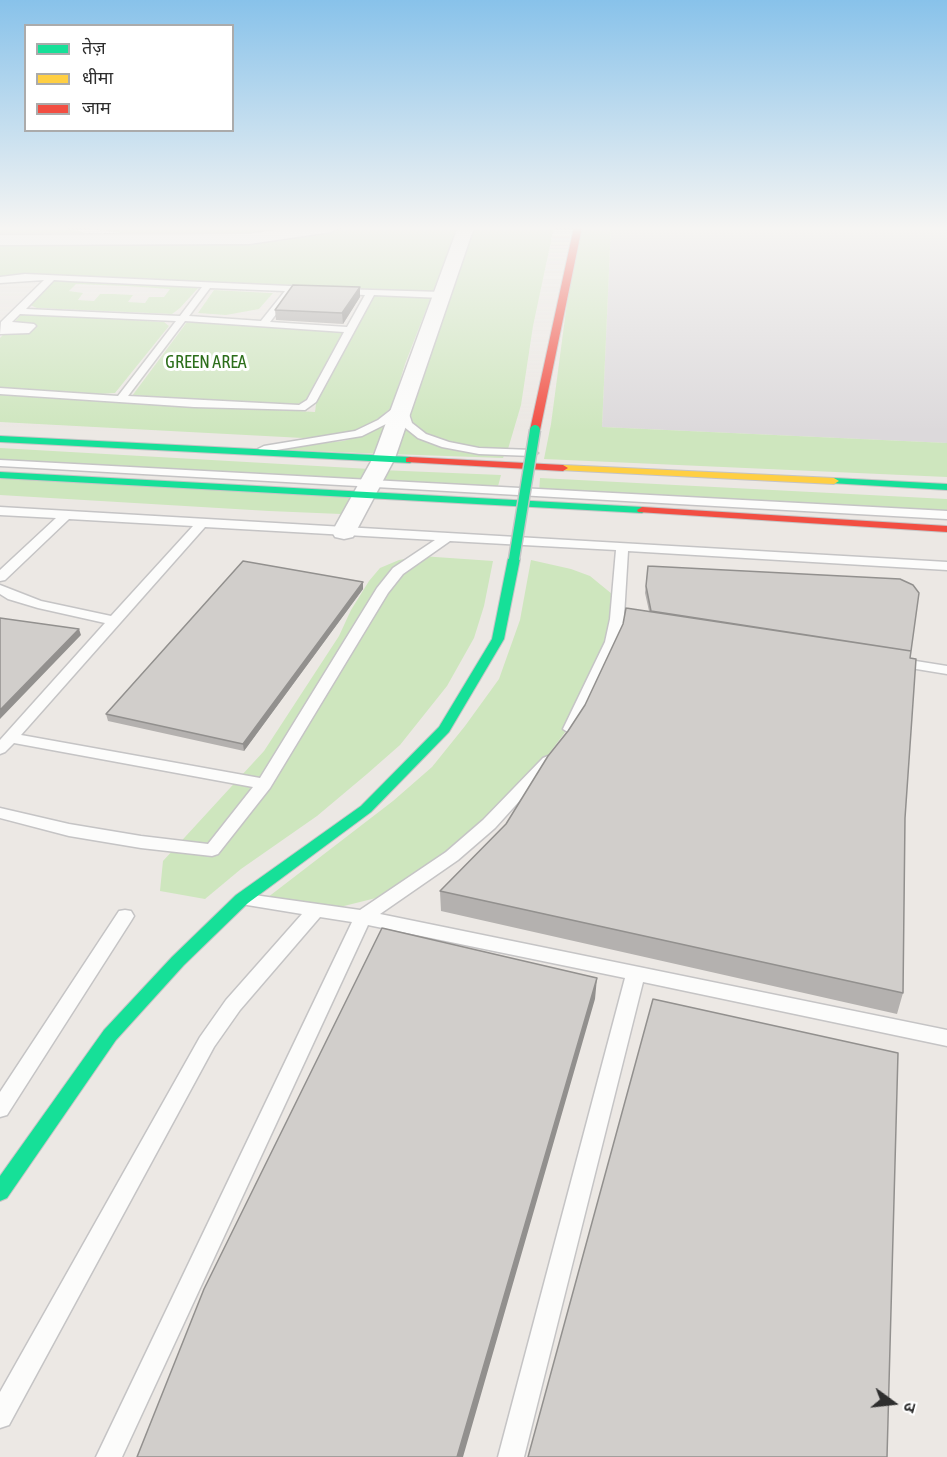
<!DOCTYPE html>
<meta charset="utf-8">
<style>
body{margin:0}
#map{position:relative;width:947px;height:1457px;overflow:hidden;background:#ece8e4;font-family:"Asap Condensed","Noto Sans Devanagari",sans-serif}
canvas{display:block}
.legend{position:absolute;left:24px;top:24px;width:210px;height:108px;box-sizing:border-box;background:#fff;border:2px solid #ababab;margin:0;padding:8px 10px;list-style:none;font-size:18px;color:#2e2e2e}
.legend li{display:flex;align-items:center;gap:12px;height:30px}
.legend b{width:30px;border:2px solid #ababab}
.north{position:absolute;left:863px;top:1373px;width:60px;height:60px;-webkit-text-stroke:4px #fff;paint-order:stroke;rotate:105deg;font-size:16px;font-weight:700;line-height:24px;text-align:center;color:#2e2e2e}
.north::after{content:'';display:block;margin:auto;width:21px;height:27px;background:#2e2e2e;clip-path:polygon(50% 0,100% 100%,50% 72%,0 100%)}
</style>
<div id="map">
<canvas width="947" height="1457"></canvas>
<ul class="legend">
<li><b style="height:8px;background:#16e098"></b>तेज़</li>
<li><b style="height:8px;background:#ffcf43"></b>धीमा</li>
<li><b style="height:8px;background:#f24e42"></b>जाम</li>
</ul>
<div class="north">उ</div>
</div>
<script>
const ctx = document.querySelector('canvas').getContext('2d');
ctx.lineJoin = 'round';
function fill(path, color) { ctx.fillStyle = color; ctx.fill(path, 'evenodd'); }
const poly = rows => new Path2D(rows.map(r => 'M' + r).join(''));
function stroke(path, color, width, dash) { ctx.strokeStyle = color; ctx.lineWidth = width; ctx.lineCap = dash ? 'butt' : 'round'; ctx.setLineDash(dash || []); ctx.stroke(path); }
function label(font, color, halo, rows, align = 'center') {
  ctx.font = font + ' "Asap Condensed",sans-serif'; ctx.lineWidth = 6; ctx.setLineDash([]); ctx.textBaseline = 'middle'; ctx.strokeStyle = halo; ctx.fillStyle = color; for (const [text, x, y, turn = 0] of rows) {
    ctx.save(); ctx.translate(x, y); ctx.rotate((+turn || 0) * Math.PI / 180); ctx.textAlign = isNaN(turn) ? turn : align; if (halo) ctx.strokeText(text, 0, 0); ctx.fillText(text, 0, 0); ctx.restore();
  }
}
const industrial = poly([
 [611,227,947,227,947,443,602,427]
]);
const green = poly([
 [0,227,58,227,98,235,0,237],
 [79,227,306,227,232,236,135,235],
 [350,227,460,227,432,293,86,277,25,275,0,279,0,244,248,241,292,238],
 [474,227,554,227,533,326,521,405,508,449,467,446,429,435,417,429,412,421,410,410],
 [577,227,611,227,602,427,947,443,947,477,544,459,551,424],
 [55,278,199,287,180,308,172,314,37,308,30,305],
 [76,284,126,286,170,289,164,297,149,297,145,303,128,302,133,295,113,294,100,294,94,301,78,300,83,293,69,291],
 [214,290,269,293,273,293,259,309,226,315,198,313],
 [377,295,431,297,405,364,392,407,373,423,353,431,340,435,303,438,0,422,0,393,315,412,316,404,370,298],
 [25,314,164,322,169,326,115,393,99,394,0,388,0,338,21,315],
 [187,322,343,332,305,401,295,405,132,396],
 [390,421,383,454,268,449,343,441,361,436],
 [404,424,443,446,505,453,503,458,390,454],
 [0,448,370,469,364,482,0,461],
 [380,470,501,475,497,490,372,483],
 [0,477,358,497,347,512,341,514,269,511,0,495],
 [540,478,947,499,947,514,539,492],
 [421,556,493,561,484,606,474,638,447,686,400,745,367,774,317,816,241,869,205,899,160,891,163,861,264,751,339,636,351,610,369,581,380,568,399,560],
 [531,560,571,569,590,576,612,594,614,605,612,629,572,723,545,759,487,822,398,889,376,898,336,908,263,901,393,801,432,767,465,726,499,679,520,620]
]);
const lane = poly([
 [25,274,311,287,314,288,314,292,293,292,270,322,347,327,365,295,341,294,337,291,338,289,442,292,446,295,442,298,374,295,316,402,305,410,194,407,0,394,0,388,118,396,176,321,20,314,12,322,34,324,36,326,29,333,0,334,1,322,44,280,0,283,0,277,25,274],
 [54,280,70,281,202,287,180,316,26,309,54,280],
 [210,288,285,291,261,321,189,316,210,288],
 [185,321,344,332,307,400,299,405,128,396,185,321],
 [401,402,406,405,412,423,426,434,449,442,479,448,532,450,538,453,532,456,479,454,442,447,418,438,403,426,398,413,386,424,362,436,264,452,258,449,264,446,355,431,378,420,401,402],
 [0,460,947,511,947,519,0,466,0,460],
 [0,507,947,562,947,570,628,551,624,616,632,617,634,620,632,623,623,624,619,642,601,684,579,729,571,734,563,729,605,642,610,619,616,550,450,541,403,574,388,593,270,788,218,854,212,856,141,848,69,836,0,818,0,808,69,824,141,836,208,844,253,787,14,743,5,752,0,754,0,740,105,623,38,608,8,599,0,594,0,585,41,601,111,616,193,526,69,519,5,580,0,581,0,570,56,518,0,515,0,507],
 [205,527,435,540,393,568,377,588,260,778,21,735,205,527],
 [897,658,947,666,947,674,892,665,890,662,892,659,897,658],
 [548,756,556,761,553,764,495,828,458,860,380,914,947,1030,947,1046,643,982,524,1457,498,1457,625,978,368,925,122,1457,96,1457,352,922,320,917,240,1010,214,1047,9,1425,0,1428,0,1392,200,1037,226,1000,302,914,241,904,238,900,241,896,247,894,360,910,446,852,483,820,543,758,548,756],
 [125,910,131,911,134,916,131,921,7,1115,0,1117,0,1092,119,911,125,910]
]);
const street = poly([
 [296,227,339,227,331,232,249,244,0,245,0,235,249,234,296,227],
 [458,227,474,227,395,458,353,537,344,539,335,537,332,532,373,458,458,227]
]);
const fast = poly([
 [0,436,410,457,415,460,410,463,0,442,0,436],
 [0,472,642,507,647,510,642,513,0,478,0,472],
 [834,478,947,484,947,490,830,483,829,481,834,478],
 [514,556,520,559,504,639,449,732,371,812,248,903,184,965,116,1040,7,1198,0,1201,0,1176,104,1030,172,957,236,895,361,806,439,727,492,639,508,559,514,556]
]);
const slow = poly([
 [563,465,834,478,839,481,834,484,559,470,559,466,563,465]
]);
const jam = poly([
 [574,227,582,227,540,430,535,433,530,430,574,227],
 [410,457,563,465,568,468,563,471,406,462,406,458,410,457],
 [642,507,947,526,947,532,638,512,637,510,642,507]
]);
const fastBridge = poly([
 [514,559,535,430]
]);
const wall = poly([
 [360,287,360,297,343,324,276,320,275,310],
 [648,566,910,658,905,818,903,993,897,1014,441,911,440,891,506,824,649,611,645,593],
 [363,582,363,589,244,751,108,721,106,714]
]);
const shadedWall = poly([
 [360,287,360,297,343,324,342,313],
 [363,582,363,589,244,751,243,744],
 [79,629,81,635,0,719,0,710],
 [597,978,595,999,463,1457,457,1457]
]);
const building = poly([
 [293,285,360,287,342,313,275,310,293,285],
 [243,561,363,582,243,744,106,714,243,561],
 [648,566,900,579,913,585,919,593,911,651,651,611,646,586,648,566],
 [626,608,911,651,910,658,916,659,905,818,903,993,440,891,506,824,548,756,568,731,585,705,623,624,626,608],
 [0,618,79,629,0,710,0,618],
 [382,928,597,978,457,1457,137,1457,204,1289,382,928],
 [653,999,898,1053,887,1457,528,1457,653,999]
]);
const farParknames = [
 ["GREEN AREA",206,362]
];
fill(industrial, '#dcd9db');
fill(green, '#cee6be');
stroke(lane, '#c5c4c5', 3);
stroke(street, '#c5c4c5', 3);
stroke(fast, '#c5c4c5', 2);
stroke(slow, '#c5c4c5', 2);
stroke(jam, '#c5c4c5', 2);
fill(lane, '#fcfcfb');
fill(street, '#fcfcfb');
fill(fast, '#16e098');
fill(slow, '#ffcf43');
fill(jam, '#f24e42');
stroke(fastBridge, '#c5c4c5', 13, []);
stroke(fastBridge, '#16e098', 10);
fill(wall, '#b4b1af');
fill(shadedWall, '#92908e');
fill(building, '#d1cecb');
stroke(building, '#92908e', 1.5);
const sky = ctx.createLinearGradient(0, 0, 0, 431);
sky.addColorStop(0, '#88c2ea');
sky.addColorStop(0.53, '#f6f5f3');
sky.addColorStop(1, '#f6f5f300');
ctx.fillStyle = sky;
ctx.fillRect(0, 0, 947, 431);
label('18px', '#2c6e1b', '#fff', farParknames);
</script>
